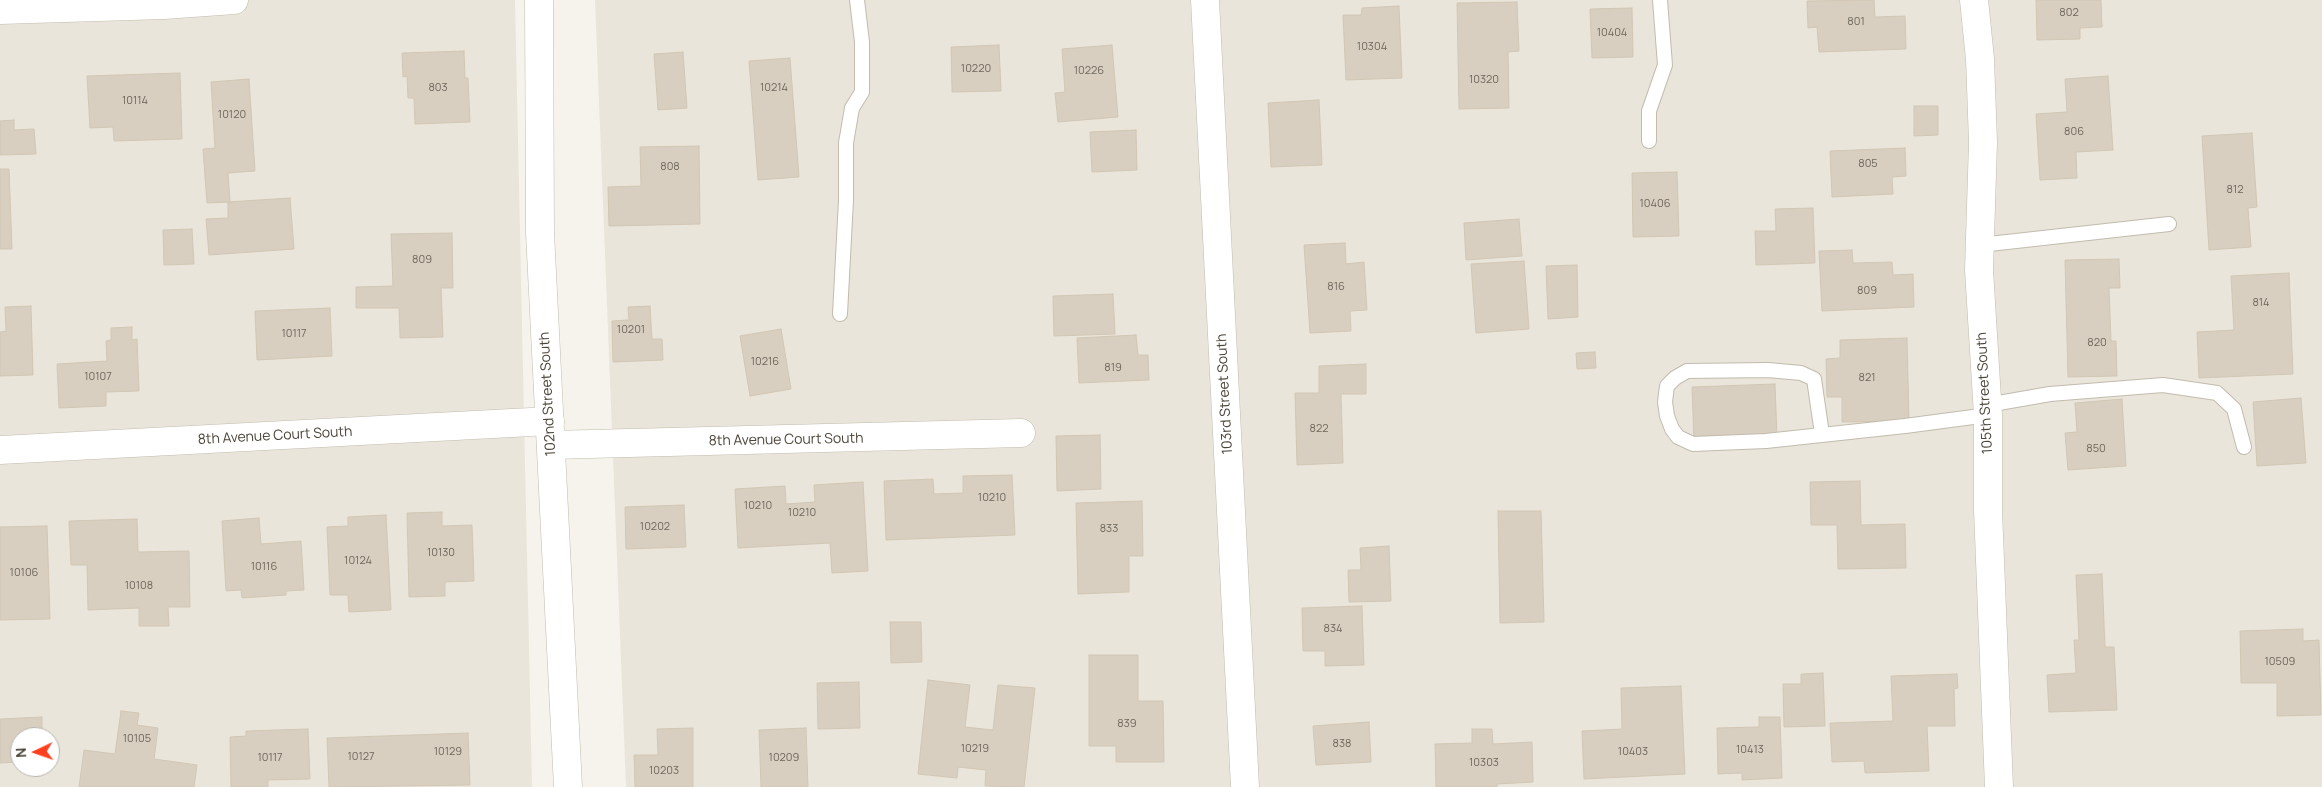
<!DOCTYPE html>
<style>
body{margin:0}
#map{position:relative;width:2322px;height:787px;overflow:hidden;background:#f6f3ec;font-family:Manrope,sans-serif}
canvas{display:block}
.north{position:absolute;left:10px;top:727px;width:50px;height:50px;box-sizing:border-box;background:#fff;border:1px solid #b7b4b0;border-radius:50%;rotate:267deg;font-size:14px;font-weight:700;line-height:20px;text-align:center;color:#4b4439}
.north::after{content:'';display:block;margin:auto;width:18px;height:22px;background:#fc3f1d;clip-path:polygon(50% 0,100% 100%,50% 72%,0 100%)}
</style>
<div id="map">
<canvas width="2322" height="787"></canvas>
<div class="north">N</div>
</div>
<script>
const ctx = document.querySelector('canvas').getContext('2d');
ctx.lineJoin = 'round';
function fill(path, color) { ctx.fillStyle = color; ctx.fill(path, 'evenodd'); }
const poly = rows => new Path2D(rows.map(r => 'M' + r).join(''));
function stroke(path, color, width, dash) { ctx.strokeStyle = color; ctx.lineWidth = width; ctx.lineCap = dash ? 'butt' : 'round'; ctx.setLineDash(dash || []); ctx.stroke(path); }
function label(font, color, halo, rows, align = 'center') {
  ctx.font = font + ' Manrope,sans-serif'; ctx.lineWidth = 4.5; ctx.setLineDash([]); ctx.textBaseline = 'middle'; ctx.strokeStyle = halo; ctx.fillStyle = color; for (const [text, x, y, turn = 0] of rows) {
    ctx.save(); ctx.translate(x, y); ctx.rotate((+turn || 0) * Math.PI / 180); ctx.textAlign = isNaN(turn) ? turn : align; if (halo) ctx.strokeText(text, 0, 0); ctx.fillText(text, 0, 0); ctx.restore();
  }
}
const residential = poly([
 [0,0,515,0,532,787,0,787],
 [20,737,50,737,50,767,20,767],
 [595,0,2322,0,2322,787,626,787]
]);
const building = poly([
 [1874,0,1875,17,1905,16,1906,49,1819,52,1817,27,1808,28,1807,1,1874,0],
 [2036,0,2101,0,2102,27,2080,28,2080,39,2037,40,2036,0],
 [1517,2,1519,51,1508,52,1509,108,1459,109,1457,3,1517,2],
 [1399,6,1402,78,1346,80,1343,15,1361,15,1362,8,1399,6],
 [1632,8,1633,57,1592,58,1590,9,1632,8],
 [999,45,1001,91,952,92,951,47,999,45],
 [1112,45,1118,117,1058,122,1055,93,1065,92,1062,49,1112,45],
 [464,51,465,78,468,78,470,122,415,124,414,98,408,98,407,76,403,77,402,53,464,51],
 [683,52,687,108,658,110,654,54,683,52],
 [790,58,799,177,758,180,749,61,790,58],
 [180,73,182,139,114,141,113,127,90,128,87,76,180,73],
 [2108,76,2113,150,2076,152,2077,178,2040,180,2036,114,2067,112,2065,79,2108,76],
 [249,79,255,171,228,173,230,202,207,203,203,149,215,148,211,82,249,79],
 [1319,100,1322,165,1271,167,1268,103,1319,100],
 [1914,106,1938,106,1938,135,1914,136,1914,106],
 [14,120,14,130,34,129,36,154,0,155,0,121,14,120],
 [1136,130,1137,170,1092,172,1090,132,1136,130],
 [2252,133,2257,207,2248,208,2251,247,2209,250,2202,136,2252,133],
 [699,146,700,224,609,226,608,187,641,186,640,147,699,146],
 [1905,148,1906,176,1892,177,1893,194,1832,197,1830,151,1905,148],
 [0,169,9,169,12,249,0,249,0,169],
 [1677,172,1679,236,1633,237,1632,173,1677,172],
 [290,198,294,249,209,255,206,219,228,218,228,202,290,198],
 [1813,208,1815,263,1756,265,1755,231,1776,231,1775,209,1813,208],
 [1519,219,1522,256,1466,260,1464,223,1519,219],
 [192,229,194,264,164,265,163,230,192,229],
 [452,233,453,288,441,288,443,337,400,338,399,308,356,308,356,287,393,286,391,234,452,233],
 [1345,243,1346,264,1364,262,1367,310,1350,311,1351,331,1310,333,1304,245,1345,243],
 [1852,250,1853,263,1892,262,1893,275,1913,274,1914,307,1822,311,1819,251,1852,250],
 [2119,259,2120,288,2109,288,2111,341,2116,341,2117,376,2068,377,2065,260,2119,259],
 [1524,261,1529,329,1476,333,1471,264,1524,261],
 [1577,265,1578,317,1548,319,1546,266,1577,265],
 [2289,273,2293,374,2199,378,2197,332,2234,330,2231,276,2289,273],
 [1113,294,1115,334,1054,336,1053,296,1113,294],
 [31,306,33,375,0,376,0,332,6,331,5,307,31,306],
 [650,306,652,339,662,339,663,360,613,362,612,321,629,320,628,307,650,306],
 [330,308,332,356,257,360,255,311,330,308],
 [132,327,132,340,137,339,139,391,106,392,106,406,59,408,57,364,107,361,106,341,111,340,111,328,132,327],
 [781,329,791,389,750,396,740,336,781,329],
 [1136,335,1138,355,1148,355,1149,380,1079,383,1077,338,1136,335],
 [1907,338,1909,421,1842,422,1842,397,1827,397,1826,359,1840,358,1840,340,1907,338],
 [1595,352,1596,368,1577,369,1576,353,1595,352],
 [1366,364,1366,394,1341,394,1343,463,1297,465,1295,393,1319,393,1319,366,1366,364],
 [1775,384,1777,439,1694,442,1692,387,1775,384],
 [2301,398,2306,463,2257,466,2253,402,2301,398],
 [2122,399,2126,466,2068,470,2065,433,2077,432,2075,403,2122,399],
 [1100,435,1101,489,1057,491,1056,436,1100,435],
 [1012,475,1015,535,886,540,884,481,933,479,934,494,963,493,963,476,1012,475],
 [1860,481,1861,525,1905,524,1906,568,1838,569,1837,525,1811,525,1810,482,1860,481],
 [863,482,868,571,832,573,830,543,738,548,735,489,785,486,786,504,815,502,814,485,863,482],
 [1142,501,1143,556,1129,556,1129,592,1078,594,1076,503,1142,501],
 [684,505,686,547,626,549,625,507,684,505],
 [1498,511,1541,511,1544,622,1500,623,1498,511],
 [442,512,442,526,472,525,474,581,445,582,445,596,409,597,407,513,442,512],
 [386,515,391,610,349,612,348,595,330,595,327,527,348,526,348,517,386,515],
 [259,518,261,544,301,541,304,590,286,591,286,595,242,598,241,590,226,591,222,521,259,518],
 [137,519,138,552,189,551,190,607,168,607,169,626,139,626,139,608,88,610,87,565,71,565,69,521,137,519],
 [47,526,50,619,0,620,0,527,47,526],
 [1389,546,1391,601,1349,602,1348,570,1361,570,1360,548,1389,546],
 [2102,574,2105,647,2114,647,2117,710,2049,712,2047,675,2076,673,2074,640,2079,640,2076,575,2102,574],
 [1362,606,1364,665,1325,666,1325,651,1303,651,1302,608,1362,606],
 [890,622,921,622,922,662,891,663,890,622],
 [2303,629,2303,641,2319,640,2321,715,2277,716,2277,683,2241,683,2240,631,2303,629],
 [1089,655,1138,655,1138,701,1163,701,1164,762,1116,762,1116,746,1089,746,1089,655],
 [1823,673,1825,726,1784,727,1783,684,1801,684,1801,674,1823,673],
 [1957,674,1958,688,1954,689,1955,726,1927,726,1929,771,1865,773,1864,761,1832,762,1830,723,1893,721,1891,676,1957,674],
 [928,680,970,685,965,727,993,730,998,685,1035,688,1024,787,985,786,986,770,958,767,957,778,918,774,928,680],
 [859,682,860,728,818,729,817,683,859,682],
 [1681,686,1685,774,1584,779,1582,731,1622,729,1621,688,1681,686],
 [121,711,139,713,137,725,158,728,154,759,197,765,194,787,79,787,84,750,115,754,121,711],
 [42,717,42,737,20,737,20,762,0,763,0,719,42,717],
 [1759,717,1780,717,1782,778,1742,780,1742,773,1718,774,1717,728,1759,727,1759,717],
 [1369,722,1371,762,1316,765,1313,726,1369,722],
 [693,728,693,787,635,787,634,755,658,755,657,729,693,728],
 [806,728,808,787,761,787,759,730,806,728],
 [308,729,310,779,268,780,268,787,231,787,230,737,246,736,246,731,308,729],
 [1472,729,1492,729,1493,744,1532,742,1533,782,1497,784,1497,787,1436,787,1435,744,1472,743,1472,729],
 [468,733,470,785,329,787,327,738,468,733]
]);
const service = poly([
 [1649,141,1649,111,1665,65,1660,0],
 [1980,245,2169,224],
 [840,314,846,200,846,143,852,108,862,92,862,42,857,0],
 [1987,405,2050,394,2163,385,2217,393,2234,409,2244,447],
 [1822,434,1814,379,1801,373,1768,370,1687,371,1675,378,1667,386,1665,402,1667,416,1672,429,1678,437,1693,444,1766,441,1905,426,1988,415]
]);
const minor = poly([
 [1205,0,1245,787],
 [1974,0,1980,59,1983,142,1979,270,1988,415,1988,510,1999,787],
 [0,10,164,5,234,0],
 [551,445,1021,433],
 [0,450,550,421]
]);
const tertiary = poly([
 [539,0,540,233,568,787]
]);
const numberNames = [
 ["802",2069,13],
 ["801",1856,22],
 ["10404",1612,33],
 ["10304",1372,47],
 ["10220",976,69],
 ["10226",1089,71],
 ["10320",1484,80],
 ["803",438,88],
 ["10214",774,88],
 ["10114",135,101],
 ["10120",232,115],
 ["806",2074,132],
 ["805",1868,164],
 ["808",670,167],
 ["812",2235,190],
 ["10406",1655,204],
 ["809",422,260],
 ["816",1336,287],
 ["809",1867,291],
 ["814",2261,303],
 ["10201",631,330],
 ["10117",294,334],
 ["820",2097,343],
 ["10216",765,362],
 ["819",1113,368],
 ["10107",98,377],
 ["821",1867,378],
 ["822",1319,429],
 ["850",2096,449],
 ["10210",992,498],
 ["10210",758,506],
 ["10210",802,513],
 ["10202",655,527],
 ["833",1109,529],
 ["10130",441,553],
 ["10124",358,561],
 ["10116",264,567],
 ["10106",24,573],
 ["10108",139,586],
 ["834",1333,629],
 ["10509",2280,662],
 ["839",1127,724],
 ["10105",137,739],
 ["838",1342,744],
 ["10219",975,749],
 ["10413",1750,750],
 ["10129",448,752],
 ["10403",1633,752],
 ["10127",361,757],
 ["10117",270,758],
 ["10209",784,758],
 ["10303",1484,763],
 ["10203",664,771]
];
const streetNames = [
 ["105th Street South",1985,393,-93],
 ["102nd Street South",548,394,-93],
 ["103rd Street South",1225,394,-93],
 ["8th Avenue Court South",275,436,-3],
 ["8th Avenue Court South",786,440,-1]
];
fill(residential, '#eae5da');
fill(building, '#d8cfc1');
stroke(building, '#d3c7b4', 1);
stroke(service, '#c2bbae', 16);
stroke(minor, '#c2bbae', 29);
stroke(tertiary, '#c2bbae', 29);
stroke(service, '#fff', 14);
stroke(minor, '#fff', 28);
stroke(tertiary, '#fff', 28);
label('11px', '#6e675b', null, numberNames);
label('14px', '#4b4439', '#fff', streetNames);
</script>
